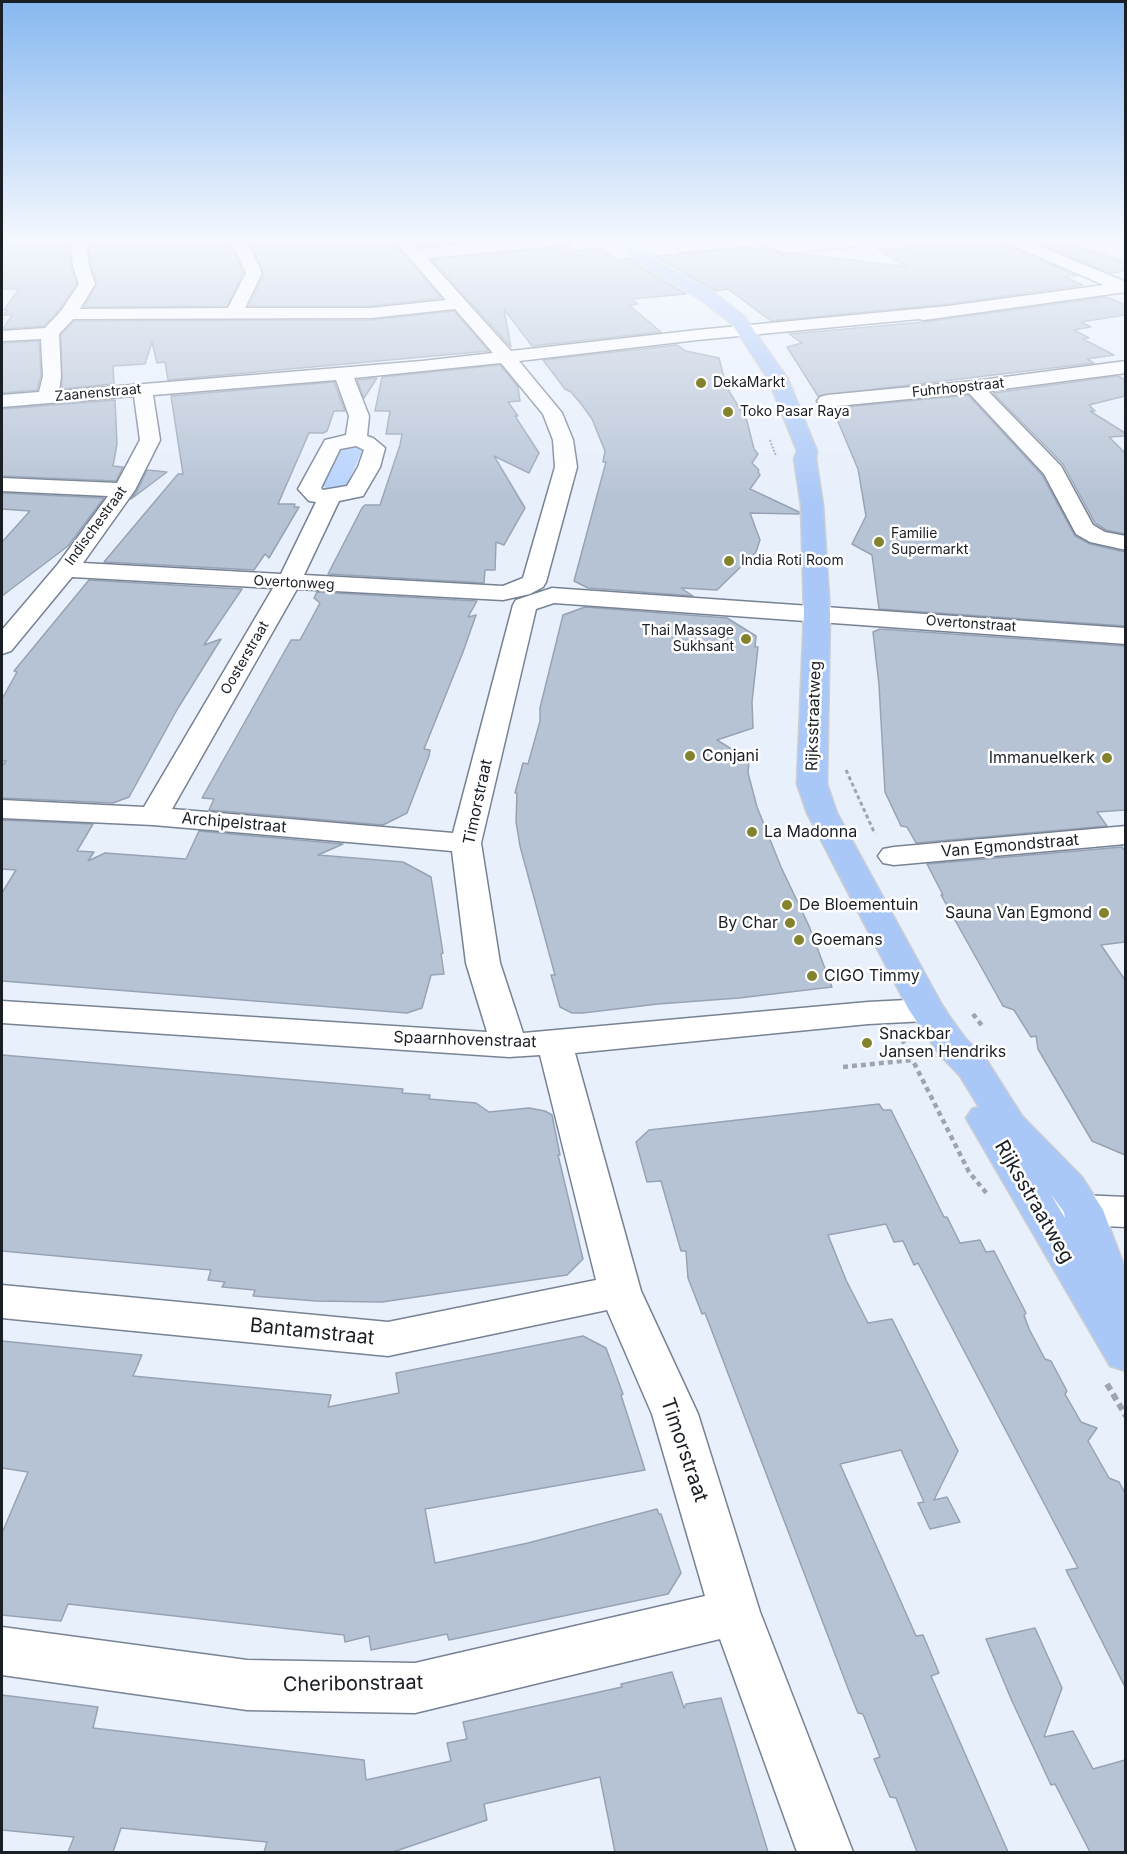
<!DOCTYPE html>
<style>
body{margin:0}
#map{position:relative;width:1127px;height:1854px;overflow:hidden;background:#e8f0fc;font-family:Inter,sans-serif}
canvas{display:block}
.frame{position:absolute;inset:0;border:3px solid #1a1f26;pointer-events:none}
</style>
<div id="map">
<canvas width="1127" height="1854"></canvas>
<div class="frame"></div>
</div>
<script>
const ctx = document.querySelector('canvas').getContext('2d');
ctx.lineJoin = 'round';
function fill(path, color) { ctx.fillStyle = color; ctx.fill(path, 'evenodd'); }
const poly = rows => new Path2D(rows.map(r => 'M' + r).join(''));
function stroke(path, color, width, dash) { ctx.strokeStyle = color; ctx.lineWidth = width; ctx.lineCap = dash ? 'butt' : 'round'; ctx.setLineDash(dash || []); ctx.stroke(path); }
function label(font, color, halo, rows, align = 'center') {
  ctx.font = font + ' Inter,sans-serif'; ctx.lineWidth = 5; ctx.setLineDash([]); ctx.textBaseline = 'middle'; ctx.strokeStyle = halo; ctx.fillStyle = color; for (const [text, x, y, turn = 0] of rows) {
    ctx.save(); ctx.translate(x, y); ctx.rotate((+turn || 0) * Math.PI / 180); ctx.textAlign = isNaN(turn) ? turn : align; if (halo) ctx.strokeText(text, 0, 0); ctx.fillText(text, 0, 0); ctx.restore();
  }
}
const green = poly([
 [350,446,363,449,346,487,328,490,323,486,342,448]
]);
const building = poly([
 [33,241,68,241,71,267,77,284,59,310,44,326,3,329,12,315,4,315,7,310,4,310,19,289,2,289,2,242,33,241],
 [88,241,229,241,243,273,227,306,84,307,97,283,91,266,88,241],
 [249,241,393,241,441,298,371,306,249,306,264,274,249,241],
 [414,241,480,241,420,247,414,241],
 [564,241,569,241,570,251,600,248,618,260,632,258,645,270,686,294,631,299,638,304,629,305,661,332,532,346,504,309,511,347,432,260,554,248,564,241],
 [900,241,1004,241,1008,246,1077,276,1065,277,1083,285,948,304,771,321,728,289,715,291,655,256,754,247,769,249,784,255,802,254,907,267,877,249,911,248,900,241],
 [1033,241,1065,241,1125,262,1125,271,1110,273,1033,241],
 [1107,297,1125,305,1125,315,1081,322,1091,327,1074,330,1089,338,1083,339,1114,355,1087,359,1094,363,818,396,787,347,802,343,789,334,924,322,1107,297],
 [454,311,489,351,168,380,165,362,157,363,152,342,145,364,113,366,114,384,62,389,61,335,74,321,371,320,454,311],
 [39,341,41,376,37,390,2,393,2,343,39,341],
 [677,345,686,351,719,358,726,386,747,421,754,449,758,454,752,463,759,470,758,472,760,475,750,489,799,512,799,514,750,513,760,540,756,552,717,590,681,588,693,596,588,588,574,581,606,462,603,462,605,451,592,419,582,405,571,392,565,389,543,360,677,345],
 [500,365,518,387,520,401,508,402,518,416,515,416,539,453,529,473,494,456,525,508,504,545,496,542,495,570,485,570,484,583,328,574,362,508,365,505,380,505,400,445,402,434,386,434,390,411,375,411,382,377,500,365],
 [1118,376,1125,380,1125,396,1089,405,1095,411,1090,411,1125,433,1125,436,1109,437,1125,453,1125,534,1106,530,1095,523,1063,464,993,393,1118,376],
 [377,378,364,398,357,380,377,378],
 [334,382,345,411,334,411,327,431,323,433,309,433,278,504,295,504,294,507,299,507,269,558,265,554,254,570,104,562,178,474,183,474,171,396,334,382],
 [968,395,1042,475,1075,536,1090,544,1125,552,1125,626,879,609,872,555,852,544,866,516,858,469,834,412,826,409,968,395],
 [115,400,117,444,113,466,123,467,116,481,2,476,2,409,115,400],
 [147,470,167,472,131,499,137,491,147,470],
 [2,493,104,498,68,546,2,596,2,542,30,511,2,509,2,493],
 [89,580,242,589,204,645,221,639,178,708,129,797,113,803,2,798,2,766,6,761,2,761,2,699,17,672,14,671,89,580],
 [317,592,477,601,468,617,476,615,463,652,424,749,430,750,429,756,407,813,383,825,209,810,214,799,202,798,291,640,300,640,320,603,314,598,317,592],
 [585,607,727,618,756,636,755,647,758,647,752,702,753,728,717,740,749,760,748,773,757,807,781,867,809,926,832,987,739,998,658,1004,583,1013,572,1013,560,1007,551,975,555,975,520,846,516,822,517,793,515,793,523,763,528,764,540,721,540,708,563,615,585,607],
 [880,629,1125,646,1125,810,1097,812,1107,826,916,843,907,827,901,826,885,792,879,685,873,632,880,629],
 [2,820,93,824,77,851,94,852,88,861,105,853,186,859,199,831,343,844,318,855,403,862,431,877,443,953,441,954,444,974,431,975,422,1008,407,1013,2,981,2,893,16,870,2,869,2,820],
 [1122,847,1125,851,1125,942,1101,945,1125,980,1125,1155,1092,1141,1038,1049,1036,1036,1031,1037,1014,1010,1003,1006,941,895,943,895,927,864,1122,847],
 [2,1055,403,1089,402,1093,430,1095,429,1099,476,1103,489,1112,529,1108,545,1111,552,1115,560,1155,558,1155,583,1259,567,1275,382,1302,316,1301,253,1296,255,1290,222,1287,225,1282,208,1280,211,1270,2,1251,2,1055],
 [879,1104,883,1110,891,1110,944,1217,947,1217,960,1243,980,1240,986,1252,994,1251,1026,1313,1024,1315,1029,1329,1045,1359,1051,1361,1067,1391,1065,1394,1081,1422,1097,1428,1088,1441,1109,1478,1119,1482,1125,1493,1125,1687,1066,1570,1078,1568,918,1263,914,1265,903,1241,894,1242,886,1224,828,1235,846,1280,868,1323,892,1319,958,1451,934,1500,947,1497,960,1522,930,1529,918,1503,924,1502,901,1450,840,1464,916,1636,923,1635,939,1673,931,1676,1008,1852,917,1852,896,1798,890,1797,874,1759,880,1757,863,1714,858,1713,849,1691,705,1313,702,1314,688,1278,686,1251,681,1251,661,1181,647,1182,636,1142,649,1130,879,1104],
 [583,1336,606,1348,623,1394,621,1395,645,1470,425,1509,435,1563,528,1543,657,1509,659,1514,661,1514,681,1573,668,1594,449,1640,447,1634,371,1650,369,1636,345,1642,344,1635,68,1604,61,1621,2,1615,2,1533,28,1472,2,1468,2,1341,142,1355,133,1376,331,1395,328,1407,399,1393,396,1373,583,1336],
 [1035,1628,1062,1688,1044,1737,1073,1731,1093,1769,1125,1760,1125,1852,1090,1852,1055,1784,1051,1785,1012,1701,986,1639,1035,1628],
 [672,1672,684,1708,686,1704,721,1698,768,1852,615,1852,600,1777,484,1804,487,1820,393,1852,264,1852,267,1842,121,1828,113,1852,68,1852,74,1837,2,1830,2,1695,98,1707,93,1728,364,1760,366,1780,451,1761,447,1743,467,1739,463,1722,622,1687,621,1684,672,1672]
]);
const pathFar3 = poly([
 [770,440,776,456]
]);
const pathFar2 = poly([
 [846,770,875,834]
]);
const pathFar1 = poly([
 [973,1014,983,1027],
 [902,1039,969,1172,988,1195],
 [843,1067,912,1060]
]);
const path = poly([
 [1107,1384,1126,1416]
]);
const minor = poly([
 [70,241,86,241,89,266,95,284,80,309,228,308,246,273,231,241,247,241,262,273,245,308,371,308,446,300,395,241,411,241,419,249,504,241,562,241,554,246,427,258,511,351,697,330,948,306,1104,285,1009,244,1006,241,1027,241,1126,282,1126,292,924,320,919,319,697,340,519,361,562,413,573,440,577,467,546,582,543,587,530,594,503,600,297,589,172,809,453,833,513,605,516,600,552,588,1126,628,1126,644,554,603,536,609,481,843,500,963,523,1033,868,1002,927,999,939,1002,945,1010,939,1018,927,1021,868,1024,575,1053,641,1291,698,1414,760,1612,853,1852,797,1852,720,1639,415,1713,247,1710,2,1675,2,1627,247,1660,415,1663,705,1596,652,1414,607,1310,388,1356,2,1318,2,1285,388,1322,596,1280,540,1055,509,1057,2,1023,2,1001,487,1032,466,963,452,851,153,825,2,818,2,800,144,807,273,588,72,577,11,651,2,654,2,630,58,564,108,496,2,491,2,478,117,483,140,440,134,396,2,407,2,395,39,392,43,376,41,339,2,341,2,331,45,328,61,311,79,284,73,266,70,241],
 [455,309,493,353,422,361,59,391,61,376,59,334,73,319,371,318,455,309],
 [501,363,543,414,553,440,555,467,523,578,503,586,304,575,339,501,363,496,380,467,385,448,373,438,367,436,369,416,354,378,501,363],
 [336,380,349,416,346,435,325,440,298,489,309,501,316,502,281,574,83,563,135,490,160,440,153,395,336,380],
 [356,446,364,450,358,467,347,486,323,490,321,488,340,449,356,446],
 [698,241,758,241,750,246,684,252,676,247,678,244,698,241],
 [759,241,786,243,866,241,858,246,784,253,762,244,759,241],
 [1126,361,1126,373,988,391,1061,466,1093,525,1105,532,1126,536,1126,550,1090,542,1076,534,1044,474,969,393,827,407,820,405,817,401,820,397,827,395,974,381,1126,361],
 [1126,826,1126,844,894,865,883,863,878,856,883,849,894,847,1126,826],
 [1058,1194,1126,1197,1126,1227,1058,1224,1044,1219,1038,1209,1044,1199,1058,1194]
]);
const major = poly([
 [615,241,633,241,658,262,713,292,744,316,788,379,817,451,816,459,823,505,830,613,827,784,837,813,943,1007,965,1038,986,1059,1022,1116,1082,1177,1103,1210,1126,1271,1126,1371,1110,1366,966,1118,972,1109,979,1107,960,1076,939,1054,909,1010,807,813,797,784,804,613,801,505,794,459,797,451,768,379,732,324,701,300,646,268,615,241],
 [1050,1193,1064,1212,1065,1218,1050,1193]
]);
const markers = [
 [701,383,6,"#84832d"],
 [728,412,6,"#84832d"],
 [879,542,6,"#84832d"],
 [729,561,6,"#84832d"],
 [746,639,6,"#84832d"],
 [690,756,6,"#84832d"],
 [1107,758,6,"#84832d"],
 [752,832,6,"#84832d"],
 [787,905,6,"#84832d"],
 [1104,913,6,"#84832d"],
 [790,923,6,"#84832d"],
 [799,940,6,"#84832d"],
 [812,976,6,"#84832d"],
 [867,1043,6,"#84832d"]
];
const farPoinames = [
 ["DekaMarkt",713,383],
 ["Toko Pasar Raya",740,412],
 ["Familie",891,534],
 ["Supermarkt",891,550],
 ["India Roti Room",741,561],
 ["Thai Massage",734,631,"right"],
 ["Sukhsant",734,647,"right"]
];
const farStreetnames = [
 ["Fuhrhopstraat",958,388,-6],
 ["Zaanenstraat",98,393,-5],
 ["Indischestraat",96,526,-54],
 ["Overtonweg",294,583,3],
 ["Overtonstraat",971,624,4],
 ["Oosterstraat",245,658,-60]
];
const streetNames = [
 ["Rijksstraatweg",814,716,-88],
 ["Timorstraat",478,802,-78],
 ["Archipelstraat",234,823,5],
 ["Van Egmondstraat",1010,846,-5],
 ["Spaarnhovenstraat",465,1040,2]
];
const poiNames = [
 ["Conjani",702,756],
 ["Immanuelkerk",1095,758,"right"],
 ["La Madonna",764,832],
 ["De Bloementuin",799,905],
 ["Sauna Van Egmond",1092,913,"right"],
 ["By Char",778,923,"right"],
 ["Goemans",811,940],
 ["CIGO Timmy",824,976],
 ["Snackbar",879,1034],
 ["Jansen Hendriks",879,1052]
];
const nearStreetnames = [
 ["Rijksstraatweg",1034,1202,60],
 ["Bantamstraat",312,1332,6],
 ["Timorstraat",684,1450,71],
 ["Cheribonstraat",353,1684,-1]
];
fill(green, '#b7d2fe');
fill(building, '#b6c3d5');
stroke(building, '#97a3b5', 1.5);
stroke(minor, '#778294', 3);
stroke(major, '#cdcecf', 3);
stroke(pathFar3, '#9ea5af', 2, [2, 1.5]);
stroke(pathFar2, '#9ea5af', 3, [4, 3]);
stroke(pathFar1, '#9ea5af', 4.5, [5, 4]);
stroke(path, '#9ea5af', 6, [7, 4.5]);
fill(minor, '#fff');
fill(major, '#aac8f7');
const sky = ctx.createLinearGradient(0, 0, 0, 501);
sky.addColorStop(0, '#86b8f0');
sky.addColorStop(0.48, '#f5f8fe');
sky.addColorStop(1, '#f5f8fe00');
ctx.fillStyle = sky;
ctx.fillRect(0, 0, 1127, 501);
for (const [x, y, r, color] of markers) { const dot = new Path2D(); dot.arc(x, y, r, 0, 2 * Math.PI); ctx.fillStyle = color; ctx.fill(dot); stroke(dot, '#fff', 2); }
label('14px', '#1a1f26', '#fff', farPoinames, 'left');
label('14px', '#1a1f26', '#fff', farStreetnames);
label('16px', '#1a1f26', '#fff', streetNames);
label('16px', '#1a1f26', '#fff', poiNames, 'left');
label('20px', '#1a1f26', '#fff', nearStreetnames);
</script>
